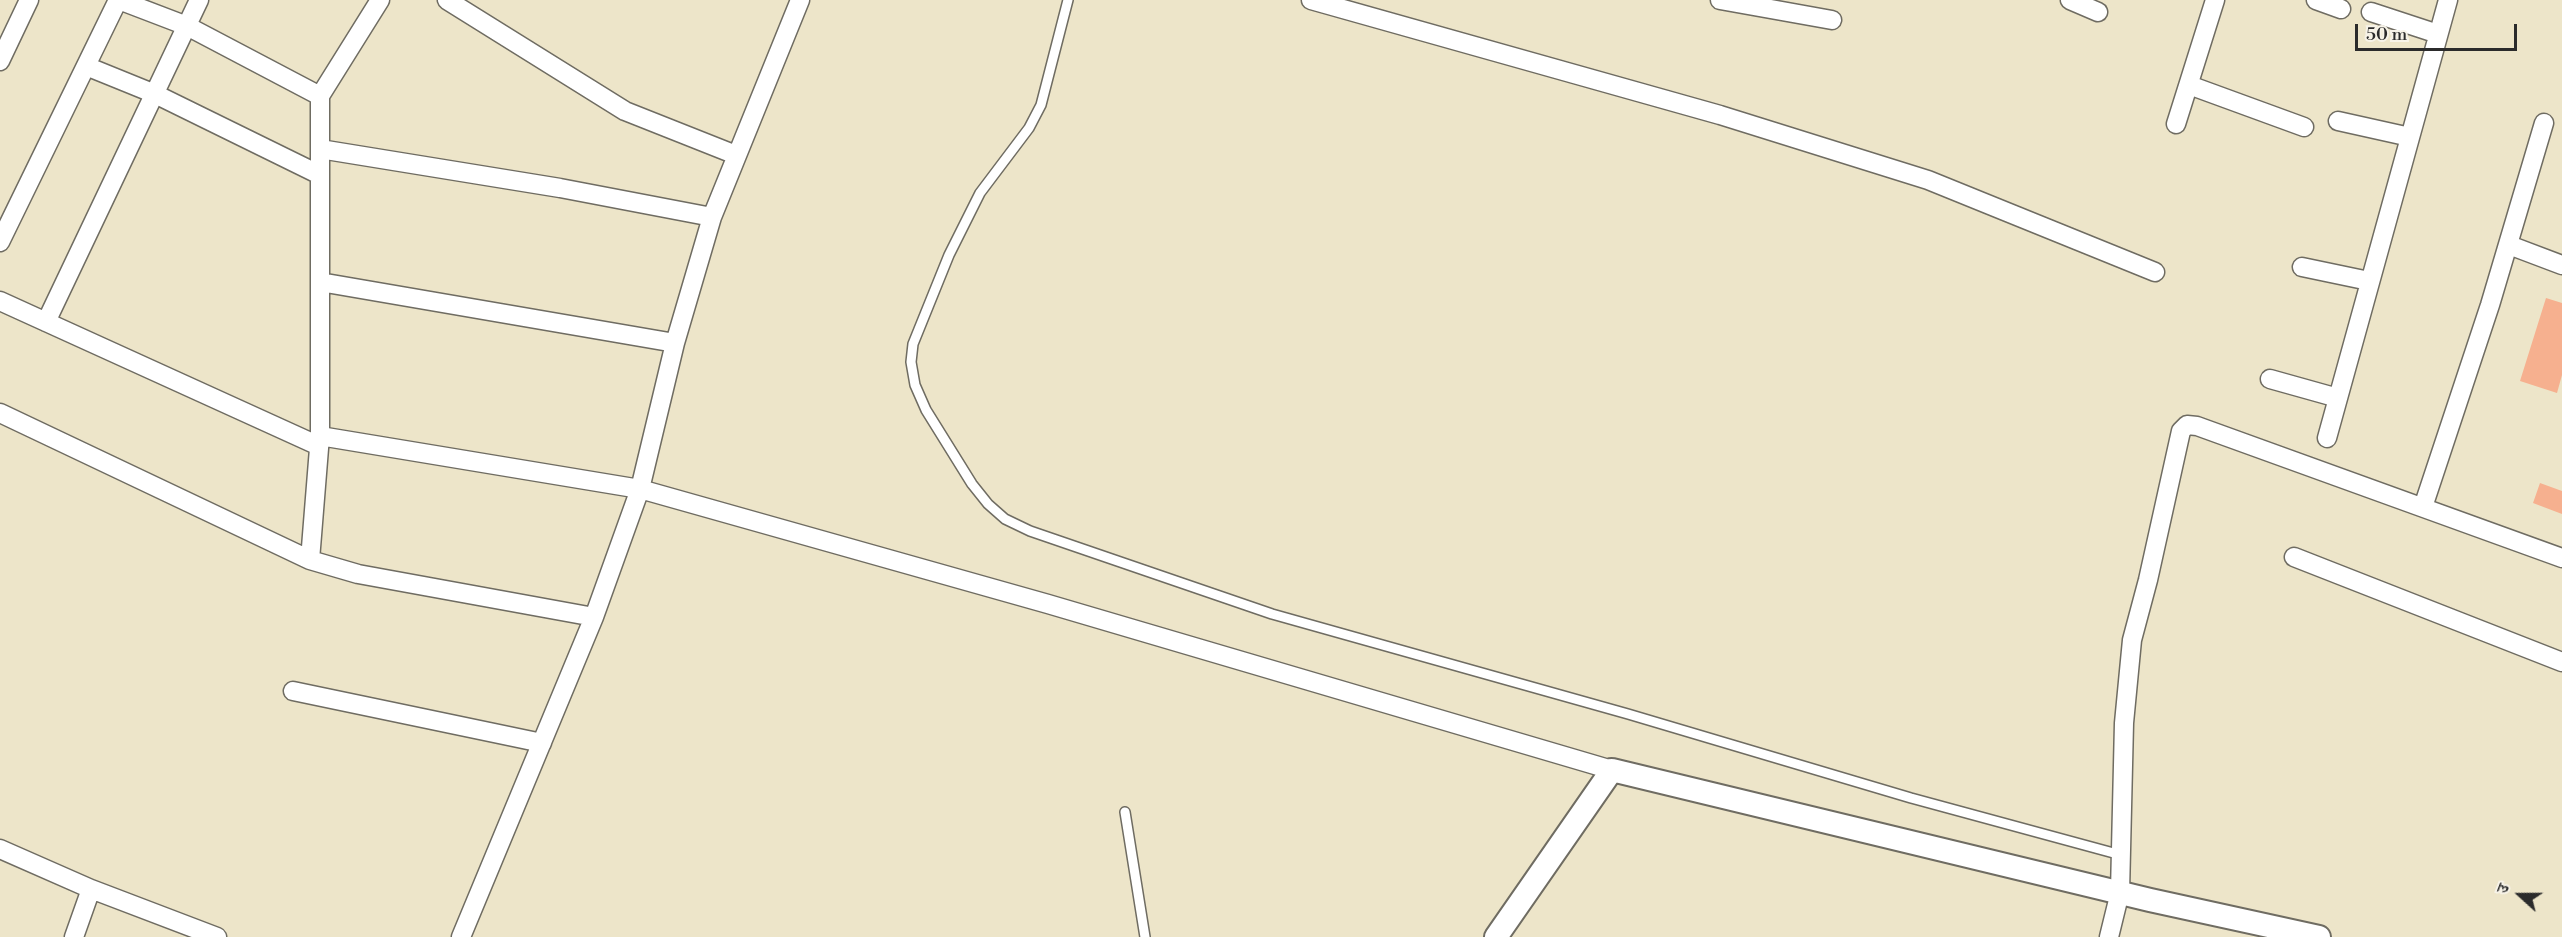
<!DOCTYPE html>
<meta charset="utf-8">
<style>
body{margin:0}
#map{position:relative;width:2562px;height:937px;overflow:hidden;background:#ede5c9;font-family:"Libre Bodoni","Noto Serif Devanagari",serif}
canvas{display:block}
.north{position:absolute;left:2490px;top:865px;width:60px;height:60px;-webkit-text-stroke:4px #f7f3e8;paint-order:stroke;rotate:291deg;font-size:16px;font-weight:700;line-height:24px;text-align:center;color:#2b2b2b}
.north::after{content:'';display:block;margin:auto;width:21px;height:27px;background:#2b2b2b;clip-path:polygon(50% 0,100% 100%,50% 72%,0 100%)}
.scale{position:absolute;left:2355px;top:24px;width:162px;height:27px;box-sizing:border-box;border:3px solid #2b2b2b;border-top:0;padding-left:8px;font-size:18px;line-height:21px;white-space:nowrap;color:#2b2b2b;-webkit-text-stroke:4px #f7f3e8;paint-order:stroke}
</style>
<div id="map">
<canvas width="2562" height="937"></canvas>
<div class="north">उ</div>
<div class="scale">50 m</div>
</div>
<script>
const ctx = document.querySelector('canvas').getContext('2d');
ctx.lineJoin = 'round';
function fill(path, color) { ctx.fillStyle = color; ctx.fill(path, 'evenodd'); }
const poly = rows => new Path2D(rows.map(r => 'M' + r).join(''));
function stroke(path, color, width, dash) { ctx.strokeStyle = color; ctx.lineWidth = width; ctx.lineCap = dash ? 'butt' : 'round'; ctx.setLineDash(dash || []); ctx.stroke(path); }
const building = poly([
 [2546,298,2562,303,2562,375,2557,393,2520,381],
 [2540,483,2562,491,2562,514,2533,503]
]);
const service = poly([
 [1068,0,1041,105,1029,128,980,193,949,255,913,344,911,362,915,385,926,410,972,484,988,504,1005,519,1030,531,1272,614,1628,714,1911,798,2121,855],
 [1125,812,1145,937]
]);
const minor = poly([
 [119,0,187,26,320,96],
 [380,0,320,96,320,436,640,489,675,343,712,217,800,0],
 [447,0,625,111,736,155],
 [1311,0,1720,115,1928,180,2155,272],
 [1720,0,1832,20],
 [2070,0,2098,12],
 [2316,0,2341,9],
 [2371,12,2438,34],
 [0,61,29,0],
 [86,66,155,94,320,175],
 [2189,85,2304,127],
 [2338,121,2410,137],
 [2176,124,2215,0],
 [320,149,560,188,712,217],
 [0,242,118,0],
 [2509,245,2562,265],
 [2302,267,2369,281],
 [320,282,675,343],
 [0,301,319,446],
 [46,322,199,0],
 [2270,379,2338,398],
 [0,413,310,560,358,574,594,617],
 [2327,438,2448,0],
 [2423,507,2490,305,2544,123],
 [2294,557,2562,662],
 [310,560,320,436],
 [293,691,542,743],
 [0,849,91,889,74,937],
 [91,889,217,937],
 [461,937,594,617,640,489,1048,604,1612,770],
 [2109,937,2120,892,2124,723,2132,640,2148,580,2181,431,2187,425,2197,426,2562,558]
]);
const tertiary = poly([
 [1496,937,1612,770,2150,900,2319,937]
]);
fill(building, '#f6b08f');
stroke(service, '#6f6c62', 12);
stroke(minor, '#6f6c62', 21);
stroke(tertiary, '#6f6c62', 26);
stroke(service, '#fff', 9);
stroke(minor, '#fff', 18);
stroke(tertiary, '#fff', 22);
</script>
